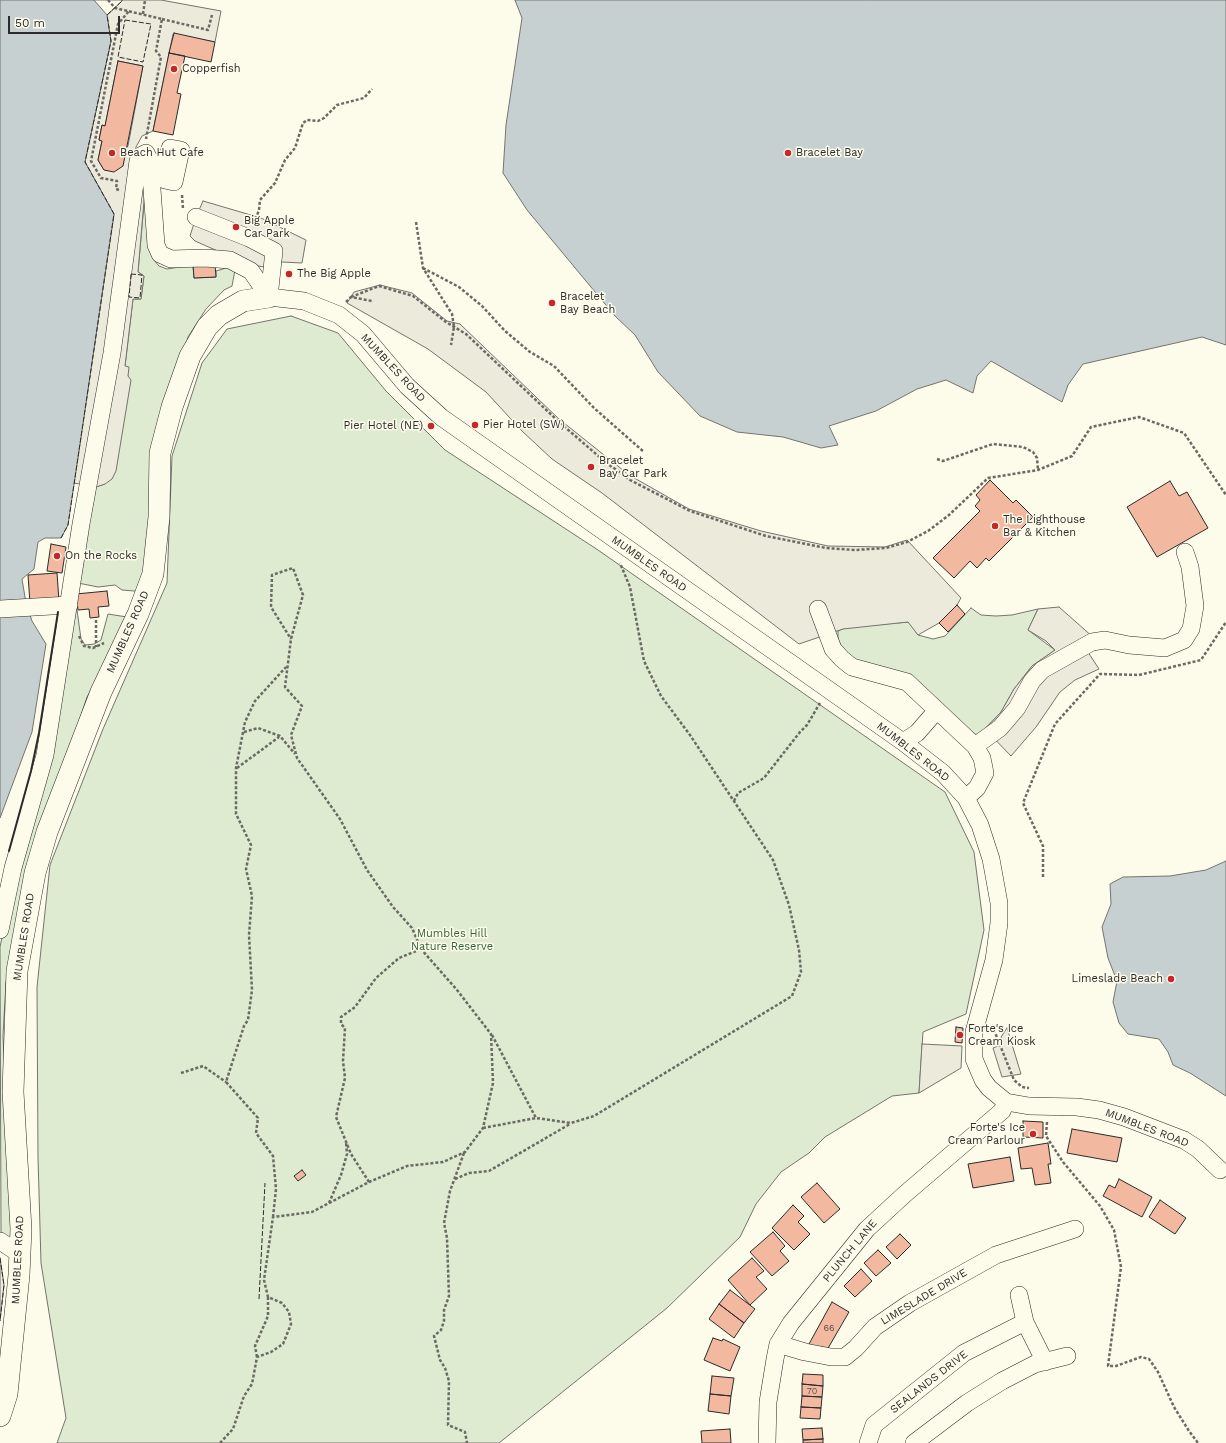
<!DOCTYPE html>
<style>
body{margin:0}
#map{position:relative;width:1226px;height:1443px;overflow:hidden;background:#fdfbea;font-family:"Work Sans",sans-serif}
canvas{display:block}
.scale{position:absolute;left:8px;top:16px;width:112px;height:18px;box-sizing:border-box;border:2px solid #2b2b2b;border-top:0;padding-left:5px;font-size:12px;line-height:14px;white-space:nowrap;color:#2b2b2b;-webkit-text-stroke:3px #fdfbea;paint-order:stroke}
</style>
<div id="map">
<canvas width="1226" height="1443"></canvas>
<div class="scale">50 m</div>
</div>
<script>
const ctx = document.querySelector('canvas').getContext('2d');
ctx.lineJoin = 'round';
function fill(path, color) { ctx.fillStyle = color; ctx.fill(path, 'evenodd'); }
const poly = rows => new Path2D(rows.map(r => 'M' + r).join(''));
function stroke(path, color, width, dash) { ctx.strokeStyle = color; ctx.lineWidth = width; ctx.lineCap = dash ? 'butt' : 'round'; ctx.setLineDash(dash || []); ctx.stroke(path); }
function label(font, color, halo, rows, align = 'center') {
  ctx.font = font + ' "Work Sans",sans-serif'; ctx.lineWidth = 3; ctx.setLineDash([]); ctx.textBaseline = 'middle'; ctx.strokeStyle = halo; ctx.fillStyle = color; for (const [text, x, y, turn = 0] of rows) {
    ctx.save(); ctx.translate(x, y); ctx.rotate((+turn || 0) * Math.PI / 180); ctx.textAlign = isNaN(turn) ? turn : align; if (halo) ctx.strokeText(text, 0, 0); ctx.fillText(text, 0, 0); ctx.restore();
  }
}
const green = poly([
 [147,170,153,259,159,266,167,269,193,265,194,278,216,277,216,271,226,268,235,270,232,286,224,290,206,309,188,337,183,355,142,590,134,591,122,590,115,585,98,587,78,583,96,487,105,484,128,376,125,366,133,299,141,299,144,276,138,272,147,170],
 [291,316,338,333,386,391,445,450,598,550,945,792,974,852,984,930,966,1014,923,1032,919,1093,892,1096,825,1137,809,1153,781,1172,756,1204,740,1237,667,1308,499,1443,57,1443,66,1418,41,1263,38,1157,37,987,50,865,103,729,167,583,172,456,202,363,227,329,291,316],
 [72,605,77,610,81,639,85,645,94,644,101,640,108,614,127,617,118,641,87,697,75,733,6,982,3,1036,12,1237,11,1241,2,1236,1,1232,0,947,72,605],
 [971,608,981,615,996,616,1012,615,1038,609,1028,630,1055,650,1032,666,1014,689,1001,712,978,736,883,673,845,655,838,639,838,631,847,627,909,622,918,635,933,639,945,636,971,608]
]);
const parking = poly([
 [123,0,161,0,221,11,215,42,173,34,153,131,142,136,136,147,133,162,147,165,138,272,144,276,141,299,133,299,125,366,129,367,128,376,131,380,116,471,112,479,105,484,96,487,74,483,114,214,85,162,111,41,107,15,123,0],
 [118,61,143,66,128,146,104,170,98,160,102,141,99,140,102,125,105,126,118,61],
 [203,201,261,218,306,240,302,263,282,262,276,269,247,264,195,241,190,236,196,217,203,201],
 [380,285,412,293,447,321,460,324,559,419,629,475,689,509,761,531,828,546,885,547,907,540,961,598,957,605,939,623,918,635,908,622,843,629,799,644,602,493,552,459,522,431,486,392,428,349,347,303,354,292,380,285],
 [1059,607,1094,638,1084,646,1099,669,1075,680,1060,692,1036,727,1011,756,985,729,1001,712,1014,689,1032,666,1055,650,1046,641,1028,630,1038,609,1059,607],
 [1007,1028,1021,1074,1002,1077,993,1048,1003,1044,1001,1037,1007,1028],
 [922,1044,962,1046,961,1068,919,1093,922,1044],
 [0,1258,4,1285,0,1321,0,1258]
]);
const water = poly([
 [0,0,123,0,107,15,111,41,85,162,114,214,68,525,61,538,45,538,38,542,34,569,22,579,26,603,32,621,46,644,32,732,0,818,0,0],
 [515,0,1226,0,1226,345,1202,337,1083,364,1068,385,1062,402,991,361,977,376,973,393,946,380,917,389,876,411,829,426,838,445,821,448,783,437,737,432,700,416,658,372,635,335,615,316,527,210,503,173,506,125,522,18,515,0],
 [1226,861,1226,1096,1190,1073,1173,1065,1168,1052,1159,1039,1128,1034,1119,1023,1113,1002,1117,981,1108,958,1102,927,1111,904,1110,884,1123,877,1170,876,1206,870,1226,861]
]);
const pier = poly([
 [94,0,121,0,122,1,107,15,94,0]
]);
const building = poly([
 [174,33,215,42,211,62,169,53,174,33],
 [169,53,185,56,177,93,181,94,173,135,153,131,169,53],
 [118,61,143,66,123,166,114,172,104,170,98,160,102,141,99,140,102,125,105,126,118,61],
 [215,264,216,277,194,278,193,265,215,264],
 [990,480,1013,503,1016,500,1033,517,989,561,986,558,977,568,970,561,954,578,933,558,980,511,975,506,980,500,976,495,990,480],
 [1170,481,1179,496,1187,492,1208,528,1157,557,1127,507,1170,481],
 [51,544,66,547,62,573,47,571,51,544],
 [57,573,59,601,30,603,28,575,57,573],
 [107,591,109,606,98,607,99,617,90,618,89,609,78,610,76,594,107,591],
 [957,605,965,614,948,632,939,623,957,605],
 [956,1027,963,1028,962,1043,955,1042,956,1027],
 [1023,1121,1043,1122,1043,1138,1023,1137,1023,1121],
 [1072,1129,1122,1138,1117,1162,1067,1153,1072,1129],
 [1048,1143,1051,1164,1048,1164,1051,1183,1035,1185,1032,1168,1021,1169,1018,1148,1048,1143],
 [1010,1157,1014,1181,973,1188,968,1164,1010,1157],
 [302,1170,306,1175,298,1181,294,1176,302,1170],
 [1119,1179,1152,1197,1142,1217,1103,1196,1109,1185,1115,1188,1119,1179],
 [817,1183,840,1209,824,1223,801,1197,817,1183],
 [1160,1200,1186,1218,1175,1234,1149,1217,1160,1200],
 [793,1205,804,1216,798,1222,810,1234,794,1250,772,1228,793,1205],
 [773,1232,785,1246,780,1251,789,1261,772,1276,750,1252,773,1232],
 [900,1234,911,1245,897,1259,886,1247,900,1234],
 [878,1250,891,1263,876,1276,864,1263,878,1250],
 [752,1258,764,1271,756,1277,767,1289,750,1305,728,1280,752,1258],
 [861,1269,872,1281,855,1297,844,1286,861,1269],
 [730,1290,755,1309,744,1323,719,1304,730,1290],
 [832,1302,849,1312,827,1350,821,1346,819,1349,809,1344,832,1302],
 [719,1304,744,1323,734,1338,709,1319,719,1304],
 [713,1338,722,1341,723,1339,740,1347,730,1371,704,1360,713,1338],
 [803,1374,823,1375,823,1386,802,1384,803,1374],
 [712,1376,734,1378,731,1396,710,1394,712,1376],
 [802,1384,823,1386,822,1397,802,1396,802,1384],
 [710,1394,731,1396,729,1414,708,1411,710,1394],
 [802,1396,822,1397,821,1408,801,1407,802,1396],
 [801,1407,821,1408,820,1419,800,1418,801,1407],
 [822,1428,823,1439,803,1440,802,1429,822,1428],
 [730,1429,731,1443,702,1443,701,1431,730,1429],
 [823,1439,823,1443,803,1443,803,1440,823,1439]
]);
const path = poly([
 [108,0,115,8,162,19,156,51,161,57,146,139],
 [143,14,145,0],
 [162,19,208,30,212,15],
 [119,190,116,189,117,181,101,178,91,161,118,24,129,11],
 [182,195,183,209],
 [416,222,423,268,452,314,454,327,451,345],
 [254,224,259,210,260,200,275,183,285,160,295,148,303,123,307,120,318,121,324,118,337,105,364,98,372,89],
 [423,268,459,287,482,306,505,331,530,352,554,366,594,408,644,452],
 [351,297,379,286,413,296,446,322,466,334,558,421,604,461,630,480,690,511,766,536,826,548,855,550,886,548,907,542,928,531,949,515,988,478,1038,470,1072,456,1091,427,1139,417,1184,433,1226,495],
 [346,302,351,297,372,301],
 [937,459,943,461,993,444,1023,447,1033,452,1037,458,1038,470],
 [96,620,96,647],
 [79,636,84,646,93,648,104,643],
 [244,732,258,728,280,736,295,754],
 [237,768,279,737],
 [734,801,738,793,764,778,800,732,807,725,820,703],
 [1043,877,1043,846,1023,803,1055,724,1100,674,1139,675,1201,660,1226,622],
 [992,1025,1014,1080,1022,1087,1029,1088],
 [492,1035,536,1118],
 [181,1073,203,1066,226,1082],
 [1047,1122,1046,1136,1063,1162,1100,1206,1114,1230,1121,1267,1108,1366,1116,1366,1141,1357,1149,1359,1158,1372,1174,1407,1189,1431,1198,1443],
 [483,1128,536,1118,571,1123,594,1116,792,996,801,972,799,950,789,905,773,860,690,735,661,696,644,661,630,587,620,563],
 [464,1153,450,1191,444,1223,447,1238,449,1296,444,1310,444,1321,441,1330,434,1336,440,1360,445,1368,449,1381,448,1425,465,1432,467,1443],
 [455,1179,469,1173,489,1171,570,1124],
 [369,1182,351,1154,336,1117,345,1078,343,1061,345,1028,341,1024,341,1017,355,1007,376,978,399,958,421,949],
 [329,1203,341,1175,347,1154,346,1142],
 [273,1217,276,1189,273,1156,256,1133,258,1118,226,1082,244,1026,248,1020,252,990,249,935,252,896,246,869,251,845,236,814,236,768,245,722,255,701,286,667],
 [257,1357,255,1346,268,1316,268,1297],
 [220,1443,233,1429,244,1396,252,1384,257,1357,271,1352,283,1344,291,1324,289,1312,282,1303,268,1297,264,1280,273,1217,312,1212,369,1182,407,1166,443,1162,465,1152,483,1128,493,1083,491,1034,457,990,421,949,412,928,393,907,367,870,340,819,297,758,291,735,302,706,285,687,291,639,303,595,293,568,272,575,271,607,291,639]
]);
const minor = poly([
 [170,148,181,150,174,182,165,180,167,170,161,169,164,158,168,159,170,148],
 [196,217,249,238,274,251,269,297],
 [269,297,304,301,339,315,363,334,407,386,441,417,903,742,943,773,966,798,980,825,991,859,999,903,999,923,994,960,974,1032,974,1059,983,1080,989,1088,1006,1102,1029,1106,1077,1107,1099,1110,1124,1117,1184,1140,1198,1149,1220,1170],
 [0,609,69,605],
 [818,609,833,649,842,659,852,667,907,682,975,746,982,758,985,773,977,788,966,798],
 [903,742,917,733,937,710],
 [975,746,1000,728,1017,708,1032,681,1042,670,1092,642,1105,640,1129,645,1165,648,1184,640,1191,629,1195,606,1190,567,1185,552],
 [0,930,13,868,45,755,81,524,112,353,138,161,142,155,146,153,150,161,156,245,160,254,171,259,205,258,230,260,251,271,269,297],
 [0,1241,20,1254],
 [1019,1295,1025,1322,1045,1362],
 [778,1344,805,1352,831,1357,845,1357,856,1348,875,1327,910,1303,996,1255,1075,1229],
 [767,1443,768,1402,775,1359,778,1344,791,1323,867,1229,905,1194,1002,1111,1006,1102],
 [868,1443,874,1425,964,1353,1025,1322],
 [914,1443,967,1403,1002,1381,1035,1364,1067,1356]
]);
const major = poly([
 [0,1416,7,1394,19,1275,21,1229,13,1092,17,971,35,873,47,832,101,692,138,614,153,574,159,517,160,453,172,407,190,356,207,327,219,315,243,301,269,297]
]);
const fence = poly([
 [125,20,151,24,143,62,118,57,125,20],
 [131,274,142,275,140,298,129,297,131,274],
 [61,538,68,525,114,214,85,162,111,41,107,15,122,1],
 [0,1258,4,1285,0,1321],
 [259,1299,265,1183]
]);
const wall = poly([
 [9,851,31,771,39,733,58,612]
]);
const markers = [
 [174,69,4,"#c62828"],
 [112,153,4,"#c62828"],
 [788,153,4,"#c62828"],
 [236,227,4,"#c62828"],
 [289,274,4,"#c62828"],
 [552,303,4,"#c62828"],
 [475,425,4,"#c62828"],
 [431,426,4,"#c62828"],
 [591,467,4,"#c62828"],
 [995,526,4,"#c62828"],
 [57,556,4,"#c62828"],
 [1171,979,4,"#c62828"],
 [960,1035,4,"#c62828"],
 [1033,1134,4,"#c62828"]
];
const numberNames = [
 ["66",829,1328],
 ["70",812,1391]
];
const poiNames = [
 ["Copperfish",182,69],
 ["Beach Hut Cafe",120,153],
 ["Bracelet Bay",796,153],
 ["Big Apple",244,221],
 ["Car Park",244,234],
 ["The Big Apple",297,274],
 ["Bracelet",560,297],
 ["Bay Beach",560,310],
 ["Pier Hotel (SW)",483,425],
 ["Pier Hotel (NE)",423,426,"right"],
 ["Bracelet",599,461],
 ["Bay Car Park",599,474],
 ["The Lighthouse",1003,520],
 ["Bar & Kitchen",1003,533],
 ["On the Rocks",65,556],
 ["Limeslade Beach",1163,979,"right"],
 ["Forte's Ice",968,1029],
 ["Cream Kiosk",968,1042],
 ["Forte's Ice",1025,1128,"right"],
 ["Cream Parlour",1025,1141,"right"]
];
const streetNames = [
 ["MUMBLES ROAD",393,368,47],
 ["MUMBLES ROAD",649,564,35],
 ["MUMBLES ROAD",128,632,-66],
 ["MUMBLES ROAD",913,752,38],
 ["MUMBLES ROAD",24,937,-81],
 ["MUMBLES ROAD",1147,1128,21],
 ["PLUNCH LANE",850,1251,-50],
 ["MUMBLES ROAD",18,1260,-87],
 ["LIMESLADE DRIVE",924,1297,-31],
 ["SEALANDS DRIVE",929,1382,-38]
];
const parkNames = [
 ["Mumbles Hill",452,934],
 ["Nature Reserve",452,947]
];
fill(green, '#deebd1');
stroke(green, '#74746e', 1);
fill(parking, '#eceadb');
stroke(parking, '#74746e', 1);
fill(water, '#c7d0d0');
stroke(water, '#74746e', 1);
fill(pier, '#fdfbea');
stroke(pier, '#74746e', 1);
fill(building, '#f2b8a0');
stroke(building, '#2b2b2b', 1);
stroke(minor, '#2b2b2b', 18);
stroke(major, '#2b2b2b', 22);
stroke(path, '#6a6964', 2.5, [3, 2]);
stroke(minor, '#fdfbea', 17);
stroke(major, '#fdfbea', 21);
stroke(fence, '#2b2b2b', 1, [5, 2]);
stroke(wall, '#2b2b2b', 2);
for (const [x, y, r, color] of markers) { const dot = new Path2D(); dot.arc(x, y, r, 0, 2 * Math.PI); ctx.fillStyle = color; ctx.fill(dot); stroke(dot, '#fdfbea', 1.5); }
label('9px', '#5d4e48', null, numberNames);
label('11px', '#2b2b2b', '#fdfbea', poiNames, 'left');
label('11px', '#2b2b2b', '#fdfbea', streetNames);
label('11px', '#34623c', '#fdfbea', parkNames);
</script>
